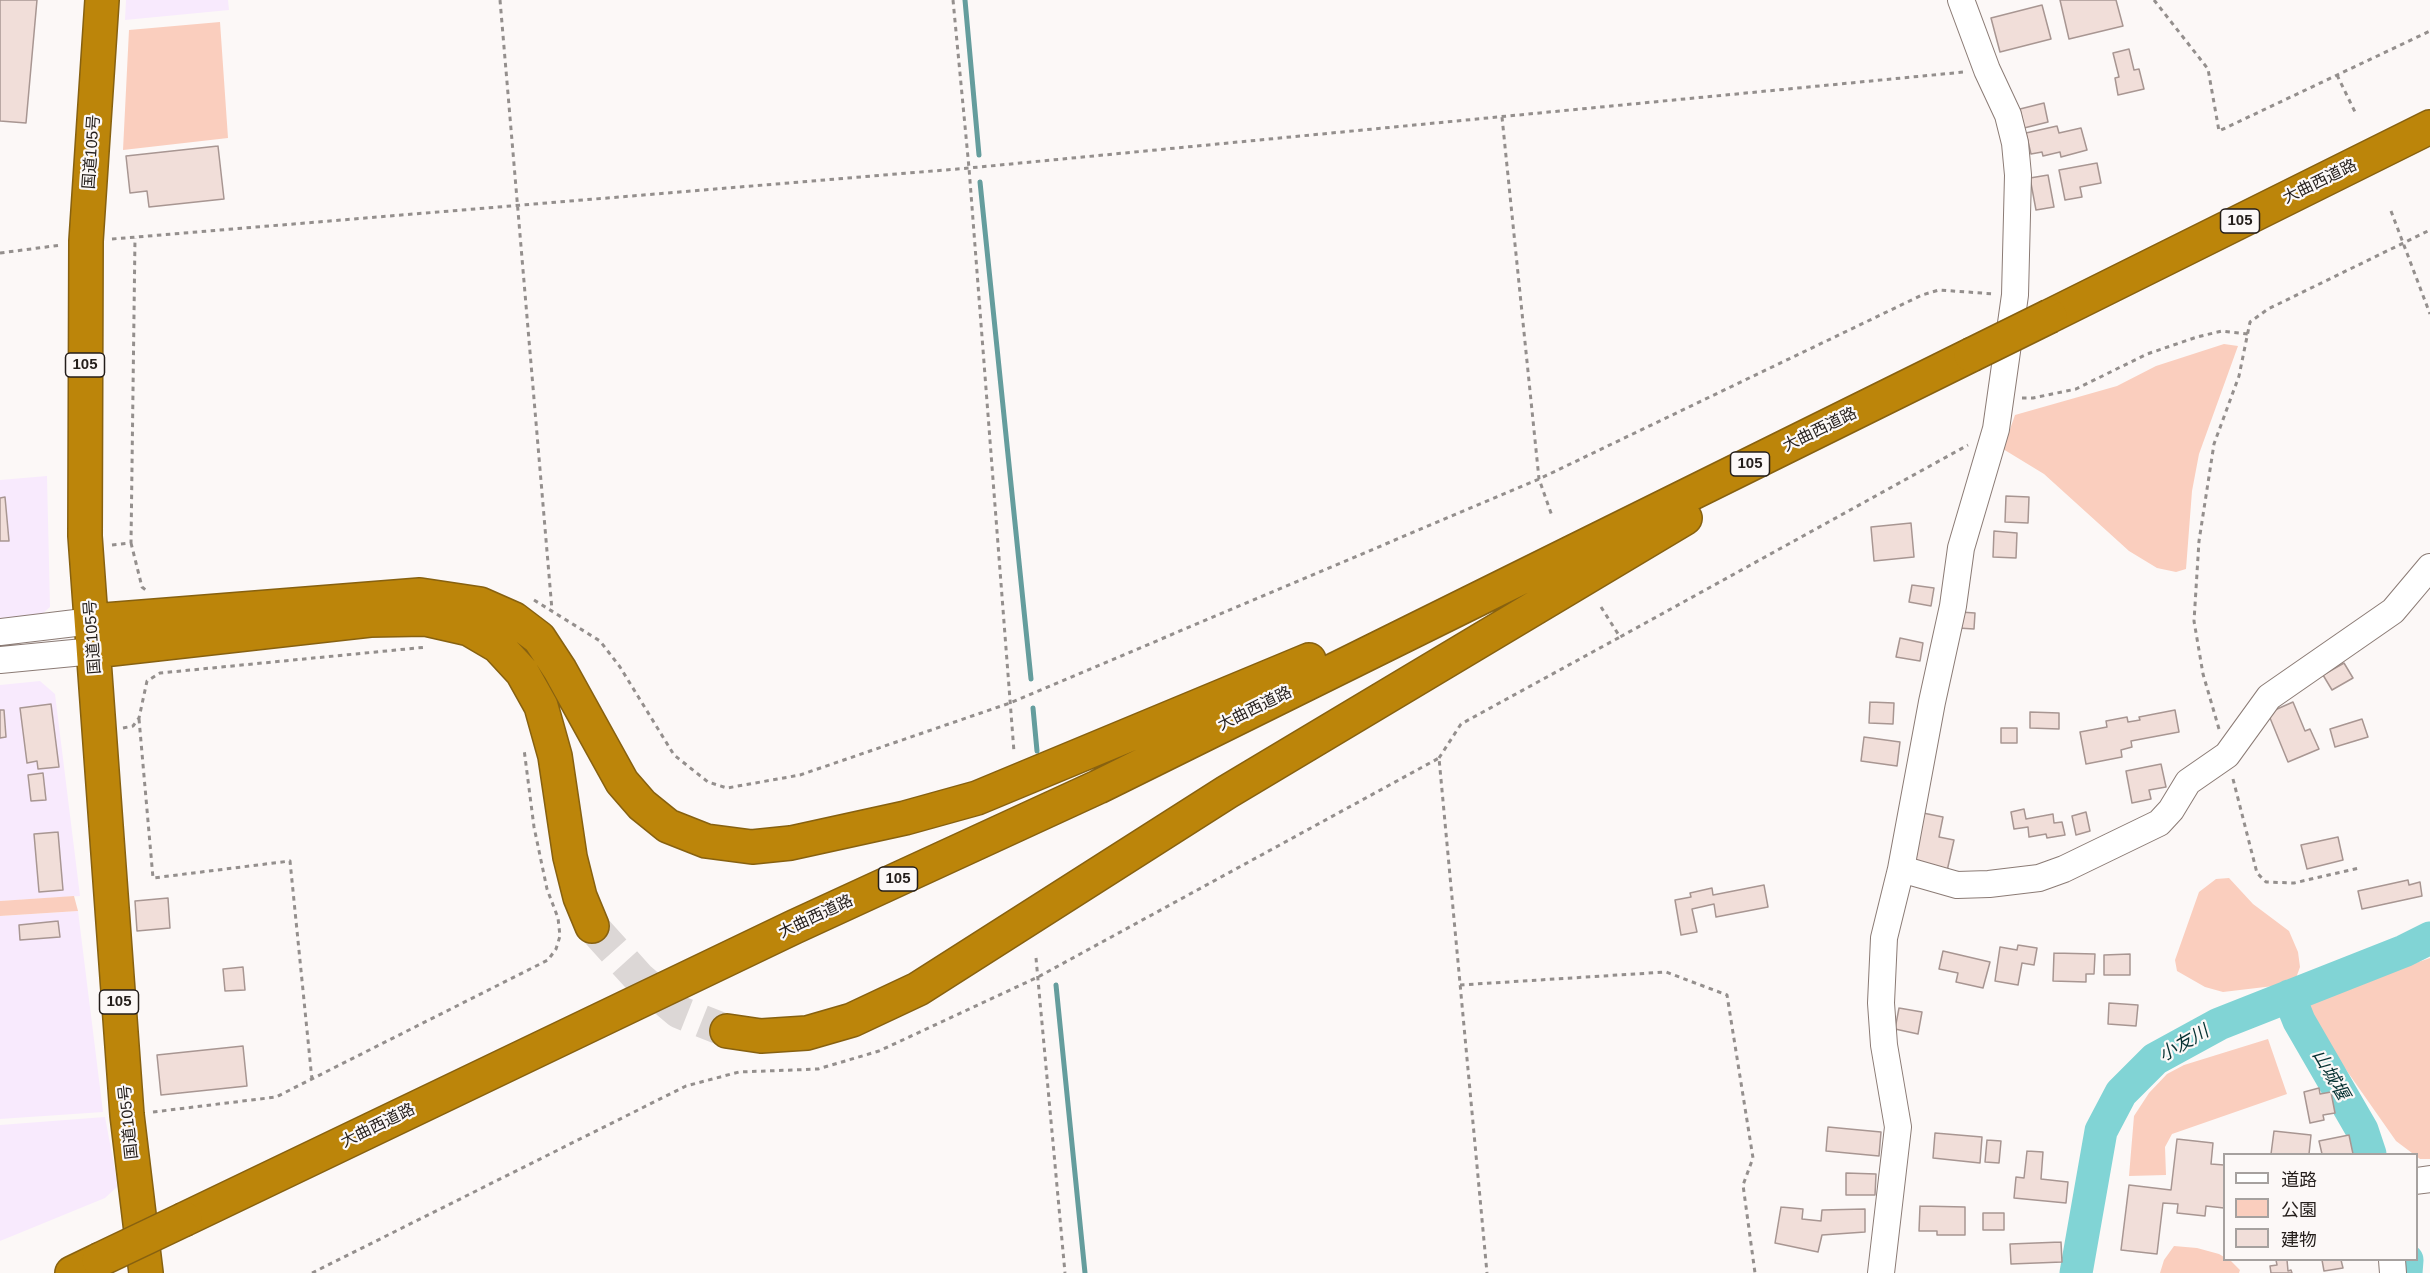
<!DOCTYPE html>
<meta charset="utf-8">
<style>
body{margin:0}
#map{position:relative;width:2430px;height:1273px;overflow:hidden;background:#fcf8f7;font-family:Arial,"Noto Sans JP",sans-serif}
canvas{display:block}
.legend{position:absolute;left:2223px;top:1153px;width:195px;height:108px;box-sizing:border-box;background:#fcf8f7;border:2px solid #a6a19f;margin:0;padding:8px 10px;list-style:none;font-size:18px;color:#241e1b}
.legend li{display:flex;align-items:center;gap:12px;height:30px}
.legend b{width:30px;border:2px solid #a6a19f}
</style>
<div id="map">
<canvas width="2430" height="1273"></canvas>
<ul class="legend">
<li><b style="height:8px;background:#fff"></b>道路</li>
<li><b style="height:16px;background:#facebe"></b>公園</li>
<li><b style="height:16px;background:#f1ded9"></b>建物</li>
</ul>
</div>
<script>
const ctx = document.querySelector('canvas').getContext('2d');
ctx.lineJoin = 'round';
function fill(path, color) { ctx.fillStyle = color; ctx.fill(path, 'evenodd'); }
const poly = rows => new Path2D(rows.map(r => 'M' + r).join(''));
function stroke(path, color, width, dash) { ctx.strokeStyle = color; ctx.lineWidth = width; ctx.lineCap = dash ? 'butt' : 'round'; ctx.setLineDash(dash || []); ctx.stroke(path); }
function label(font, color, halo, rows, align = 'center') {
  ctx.font = font + ' Arial,"Noto Sans JP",sans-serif'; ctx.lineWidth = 4.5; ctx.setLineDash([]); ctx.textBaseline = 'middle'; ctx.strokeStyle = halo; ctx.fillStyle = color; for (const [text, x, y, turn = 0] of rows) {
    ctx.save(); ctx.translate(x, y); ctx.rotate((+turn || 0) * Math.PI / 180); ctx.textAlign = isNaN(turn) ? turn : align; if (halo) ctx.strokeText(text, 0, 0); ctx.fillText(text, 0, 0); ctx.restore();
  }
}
const commercial = poly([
 [126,0,228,0,229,10,125,20],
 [47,476,50,607,41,615,0,618,0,480],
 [40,681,55,694,80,896,0,901,0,685],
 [78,911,103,1112,0,1119,0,916],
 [105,1117,118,1186,105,1198,0,1241,0,1125]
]);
const green = poly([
 [220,22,228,138,123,150,129,30],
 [2224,344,2238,346,2199,454,2192,491,2186,569,2176,572,2157,568,2129,551,2044,474,2003,449,2015,415,2117,386,2156,366],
 [2229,878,2253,904,2289,931,2298,952,2300,967,2296,978,2282,985,2223,992,2205,987,2177,971,2175,960,2199,892,2216,879],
 [74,896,78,911,0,916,0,901],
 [2430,958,2430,1159,2420,1159,2396,1141,2321,1034,2307,1011,2312,999],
 [2268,1039,2287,1094,2172,1134,2165,1147,2166,1175,2129,1176,2134,1116,2149,1093,2167,1074,2184,1065],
 [2174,1246,2197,1248,2219,1254,2224,1257,2224,1260,2231,1261,2240,1270,2239,1273,2160,1273,2164,1260]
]);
const stream = poly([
 [965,0,979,155],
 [980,182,1031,679],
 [1033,708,1037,751],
 [1056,985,1085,1273]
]);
const river = poly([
 [2289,996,2299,1021,2362,1130,2370,1154],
 [2076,1273,2101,1131,2121,1093,2155,1059,2219,1024,2404,951,2430,938],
 [2406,1273,2407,1260]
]);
const building = poly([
 [0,0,37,0,26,123,0,121,0,0],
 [2060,0,2116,0,2123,26,2069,39,2060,0],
 [2042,5,2051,39,2000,52,1991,18,2042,5],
 [2129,49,2134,70,2139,69,2144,89,2118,95,2115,78,2119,77,2113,53,2129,49],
 [2044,103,2048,122,2024,128,2020,109,2044,103],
 [2057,126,2059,133,2081,128,2087,150,2061,157,2060,152,2043,156,2042,152,2031,154,2026,133,2057,126],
 [218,146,224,199,149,207,147,191,130,193,126,156,218,146],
 [2097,163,2101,183,2080,187,2082,197,2065,200,2059,170,2097,163],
 [2048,175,2054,207,2036,210,2030,178,2048,175],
 [2006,496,2029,497,2028,523,2005,522,2006,496],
 [5,497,9,541,0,541,0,498,5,497],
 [1911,523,1914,557,1874,561,1871,527,1911,523],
 [1994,531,2017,533,2016,558,1993,557,1994,531],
 [1912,585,1934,588,1931,606,1909,602,1912,585],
 [1960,612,1975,613,1974,629,1958,628,1960,612],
 [1900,638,1923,643,1920,661,1896,657,1900,638],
 [2344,663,2353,678,2332,690,2323,675,2344,663],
 [1870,702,1894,703,1893,724,1869,723,1870,702],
 [2293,702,2305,731,2310,729,2319,749,2288,762,2268,713,2293,702],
 [51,704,59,767,38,769,37,761,27,763,20,708,51,704],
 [0,710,4,710,6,737,0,738,0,710],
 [2175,710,2179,732,2131,741,2132,747,2121,750,2122,757,2086,764,2080,732,2107,727,2106,721,2127,717,2128,722,2140,720,2139,717,2175,710],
 [2030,712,2059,713,2059,729,2030,728,2030,712],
 [2362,719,2368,737,2335,747,2330,729,2362,719],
 [2001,728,2017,728,2017,743,2001,743,2001,728],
 [1864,737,1900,742,1897,766,1861,761,1864,737],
 [2161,764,2166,787,2149,790,2151,799,2132,803,2126,771,2161,764],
 [43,773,46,800,31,801,28,775,43,773],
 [2024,809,2026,819,2053,814,2054,823,2062,822,2065,835,2047,838,2046,834,2029,837,2028,827,2014,829,2011,812,2024,809],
 [2086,812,2090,831,2076,835,2072,816,2086,812],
 [1923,813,1943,817,1939,837,1954,840,1947,871,1912,863,1923,813],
 [58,832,63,890,39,892,34,834,58,832],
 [2338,837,2343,860,2307,869,2301,845,2338,837],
 [2408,880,2409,885,2420,882,2422,896,2362,909,2358,891,2408,880],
 [1764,885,1768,907,1716,917,1714,904,1692,909,1697,932,1681,935,1675,900,1691,897,1690,893,1712,888,1713,895,1764,885],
 [168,898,170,928,137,931,135,901,168,898],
 [58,921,60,937,20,940,19,925,58,921],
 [2018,945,2037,948,2034,965,2022,963,2018,985,1995,981,2000,947,2017,950,2018,945],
 [1943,951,1990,962,1983,988,1956,982,1958,973,1939,969,1943,951],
 [2054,953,2095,954,2094,974,2086,974,2086,982,2053,981,2054,953],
 [2130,954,2130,975,2104,975,2104,955,2130,954],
 [243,967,245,990,225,991,223,969,243,967],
 [2109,1003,2138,1005,2136,1026,2108,1024,2109,1003],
 [1899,1008,1922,1012,1918,1034,1895,1029,1899,1008],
 [243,1046,247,1086,161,1095,157,1055,243,1046],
 [2319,1088,2320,1094,2331,1092,2335,1113,2323,1115,2324,1120,2310,1123,2304,1092,2319,1088],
 [1828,1127,1881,1132,1879,1156,1826,1151,1828,1127],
 [2274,1131,2311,1135,2309,1154,2271,1154,2274,1131],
 [1935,1133,1982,1137,1980,1163,1933,1158,1935,1133],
 [2349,1135,2353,1154,2322,1154,2319,1141,2349,1135],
 [2177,1139,2213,1143,2211,1164,2224,1165,2224,1208,2206,1206,2205,1216,2177,1213,2178,1204,2163,1203,2157,1254,2121,1250,2129,1185,2171,1190,2177,1139],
 [1987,1140,2001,1141,1999,1163,1985,1162,1987,1140],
 [2027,1151,2043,1152,2041,1179,2068,1182,2066,1203,2014,1198,2016,1177,2024,1178,2027,1151],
 [1846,1173,1876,1174,1875,1195,1846,1195,1846,1173],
 [1920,1206,1965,1207,1965,1235,1937,1235,1937,1231,1919,1231,1920,1206],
 [1781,1207,1803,1209,1802,1219,1821,1221,1822,1210,1865,1209,1865,1232,1822,1235,1818,1252,1775,1243,1781,1207],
 [1983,1213,2004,1213,2004,1230,1983,1230,1983,1213],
 [2061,1242,2062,1262,2011,1264,2010,1244,2061,1242],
 [2276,1260,2287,1260,2288,1271,2291,1270,2292,1273,2271,1273,2270,1266,2277,1265,2276,1260],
 [2322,1260,2341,1260,2343,1268,2324,1271,2322,1260]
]);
const highwayTunnel = poly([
 [592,926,639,978,679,1012,727,1031]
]);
const path = poly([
 [500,0,552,610],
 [953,0,969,168,1014,752],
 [2154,0,2208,69,2219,131,2430,31],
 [2337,75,2355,112],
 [1502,117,1539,479,1552,516],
 [2391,211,2430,314],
 [112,239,969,168,1964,72],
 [0,253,61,245],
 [2022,398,2033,398,2076,389,2147,354,2197,337,2222,331,2248,334],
 [131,543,142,587,147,591],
 [112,545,131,543,135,238],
 [534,600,600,641,620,667,674,755,708,782,727,788,800,775,1010,703,1539,479,1922,295,1939,290,1995,294],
 [1601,607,1620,637,1968,445],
 [139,719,153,878,290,861,312,1080],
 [123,728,133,726,139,718,147,681,160,673,427,647],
 [2219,729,2203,674,2194,621,2199,541,2214,444,2239,376,2250,322,2268,309,2430,230],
 [1439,758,1461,724,1620,637],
 [2233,779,2257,873,2266,882,2294,883,2359,868],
 [1036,958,1065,1273],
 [1460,985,1666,972,1727,995,1753,1158,1743,1185,1755,1273],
 [153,1112,276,1097,548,960,556,949,560,936,558,918,547,889,534,827,524,749],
 [312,1273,686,1086,739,1072,818,1069,879,1051,1038,977,1439,758,1487,1273]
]);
const minor = poly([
 [0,632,92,621],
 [0,660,94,651],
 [1901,869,1957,885,1989,884,2039,878,2064,869,2159,823,2171,810,2188,782,2227,755,2269,697,2393,611,2430,567],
 [2416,1181,2430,1179],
 [2392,1260,2393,1273],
 [1881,1273,1898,1127,1884,1045,1881,1003,1884,938,1901,869,1932,702,1953,606,1961,548,1996,429,2015,295,2018,175,2015,143,2008,115,1987,70,1961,0]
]);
const highway = poly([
 [102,0,86,241,85,536,127,1115,146,1273],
 [2050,316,2430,127],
 [92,621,420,595,480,604,514,619,539,638,560,670,622,782,642,805,668,826,706,841,752,847,791,843,905,818,977,798,1309,660],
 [94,651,370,620,425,619,469,629,498,646,522,672,541,706,555,756,570,857,580,897,592,926],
 [727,1031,761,1036,807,1033,852,1020,918,989,1227,792,1685,518],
 [185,1219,794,927,1098,787,1971,355],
 [72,1273,99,1260]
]);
const highwayBridge = poly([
 [1971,355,2050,316],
 [99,1260,185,1219]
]);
const shields = [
 [2240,221,39],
 [85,365,39],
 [1750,464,39],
 [898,879,39],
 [119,1002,39]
];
const shieldNames = [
 ["105",2240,221],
 ["105",85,365],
 ["105",1750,464],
 ["105",898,879],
 ["105",119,1002]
];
const streetNames = [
 ["国道105号",92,152,-86],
 ["大曲西道路",2320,182,-26],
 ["大曲西道路",1820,430,-26],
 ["国道105号",93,637,-94],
 ["大曲西道路",1255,709,-26],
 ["大曲西道路",816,917,-25],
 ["国道105号",129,1122,-96],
 ["大曲西道路",378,1126,-26]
];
const waterNames = [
 ["小友川",2184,1044,-30],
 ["山城堰",2330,1075,60]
];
fill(commercial, '#f8eafd');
fill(green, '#facebe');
stroke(stream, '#659d9d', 5);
stroke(river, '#81d4d5', 33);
fill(building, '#f1ded9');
stroke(building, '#a89692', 1.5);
stroke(highwayTunnel, '#dcd7d6', 33, [33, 16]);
stroke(minor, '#8b7b75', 28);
stroke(highway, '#876110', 36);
stroke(path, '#948f8d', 3, [4.5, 4.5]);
stroke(minor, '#fff', 26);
stroke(highway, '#bc850a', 33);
stroke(highwayBridge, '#876110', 36, []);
stroke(highwayBridge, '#bc850a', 33);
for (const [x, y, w] of shields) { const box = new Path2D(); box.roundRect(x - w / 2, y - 12, w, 24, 4.5); ctx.fillStyle = '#fcf8f7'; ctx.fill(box); stroke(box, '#241e1b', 1.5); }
label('bold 15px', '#241e1b', null, shieldNames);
label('16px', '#241e1b', '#fcf8f7', streetNames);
label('italic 18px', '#063132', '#fcf8f7', waterNames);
</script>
